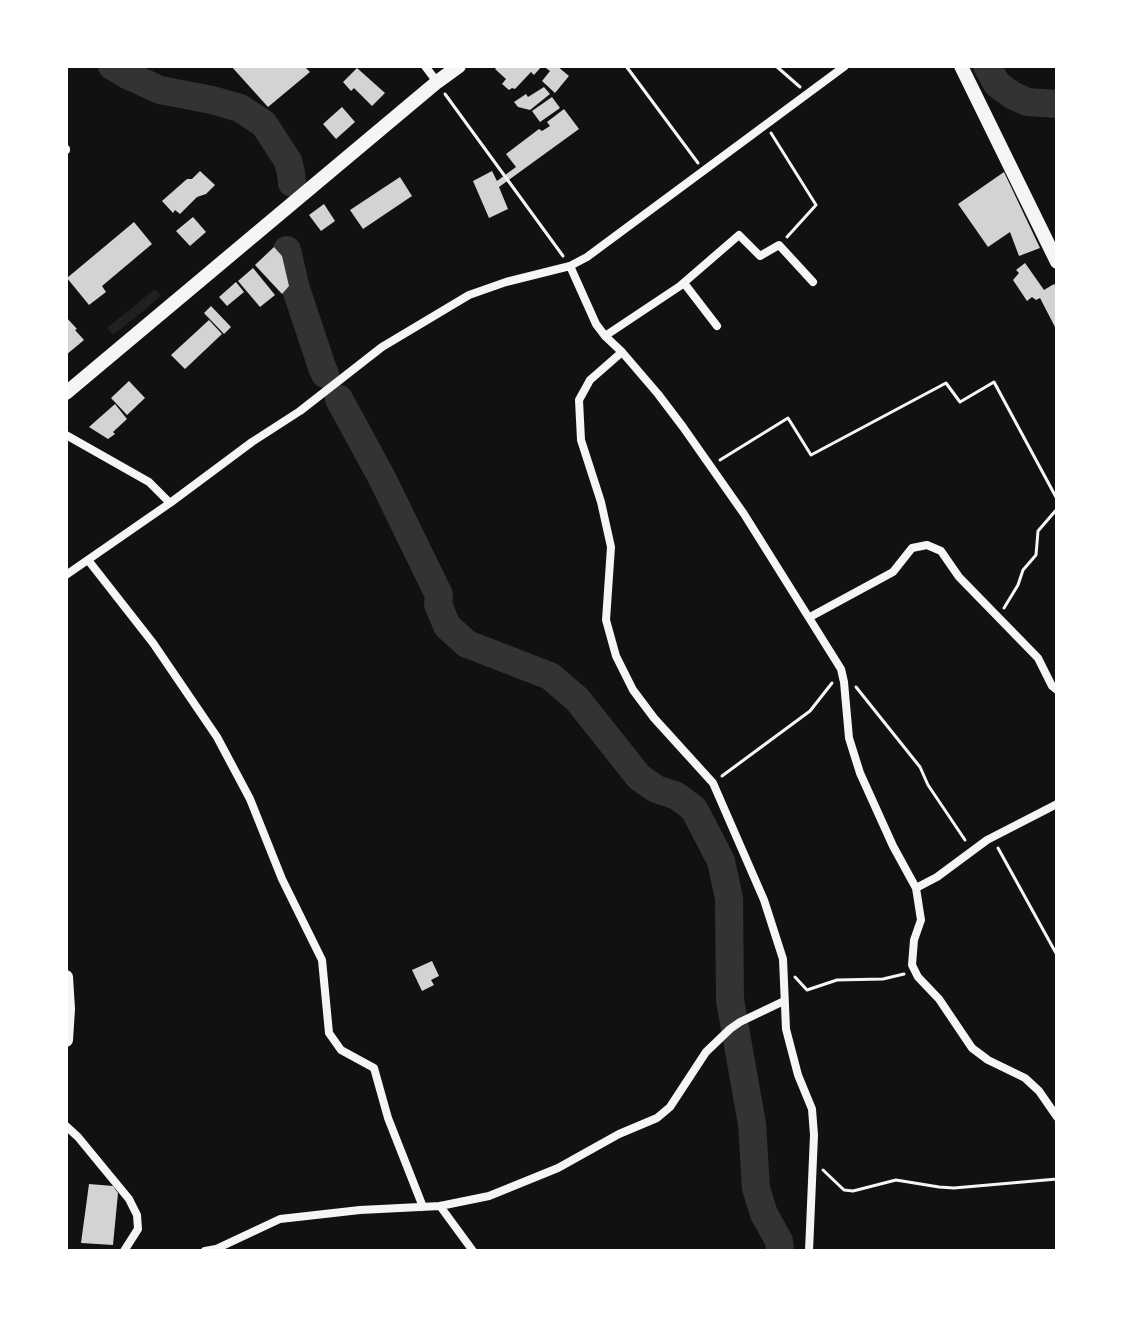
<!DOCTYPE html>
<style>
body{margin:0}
#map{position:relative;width:1123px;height:1317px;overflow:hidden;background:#111;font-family:"Sofia Sans Condensed",sans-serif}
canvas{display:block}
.frame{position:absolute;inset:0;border:68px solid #fff;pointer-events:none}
</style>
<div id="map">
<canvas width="1123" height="1317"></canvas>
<div class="frame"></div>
</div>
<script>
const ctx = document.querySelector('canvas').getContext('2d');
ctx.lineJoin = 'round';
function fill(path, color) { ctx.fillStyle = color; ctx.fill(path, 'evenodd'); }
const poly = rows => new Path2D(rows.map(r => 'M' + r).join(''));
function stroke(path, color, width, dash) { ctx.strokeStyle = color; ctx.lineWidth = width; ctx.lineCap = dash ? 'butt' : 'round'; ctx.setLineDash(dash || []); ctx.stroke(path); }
const green = poly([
 [155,289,161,296,137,316,113,335,107,328]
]);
const river = poly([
 [112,66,127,75,160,90,212,100,240,108,264,124,288,161,291,173,292,183],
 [987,66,997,84,1012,95,1027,102,1057,104],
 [287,250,296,289,322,367,325,374],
 [339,399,382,478,439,595,438,604,447,626,467,644,550,676,577,699,639,777,656,789,677,796,694,809,721,861,729,898,730,1000,752,1124,756,1188,764,1214,779,1241,780,1251]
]);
const building = poly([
 [231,66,304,66,310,72,268,107],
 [498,66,542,66,534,75,531,72,515,89,512,88,509,90,502,84,506,79,495,69],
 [543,66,557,66,569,76,555,93,542,81,550,71],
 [357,68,385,93,372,106,354,88,351,91,343,82],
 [544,87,550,94,530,110,518,107,514,102,526,94,528,97],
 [552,97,560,108,540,122,532,111],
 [342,107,355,122,336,139,323,124],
 [564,109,579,129,499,187,508,209,489,218,473,181,492,171,497,181,516,167,506,154,539,129,542,131,550,126,547,122],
 [200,171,215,185,206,194,197,197,180,214,175,210,173,213,162,201,187,179,192,179],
 [1004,172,1040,248,1019,256,1010,232,988,247,958,204],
 [400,177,412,196,363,229,350,210],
 [324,204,335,221,321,231,309,215],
 [193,217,206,232,190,246,176,231],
 [134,222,152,244,102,286,106,292,89,305,67,278],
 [274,247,282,256,289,286,282,294,255,265],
 [1025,263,1044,290,1054,284,1057,288,1057,325,1055,327,1040,298,1036,300,1032,297,1027,301,1013,280,1019,273,1016,270],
 [253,268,275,295,260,307,238,281],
 [236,282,244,292,227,306,219,297],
 [211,306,231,327,224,334,204,313],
 [66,317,77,329,75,330,84,340,66,355],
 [209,320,222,334,185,369,171,355],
 [129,381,145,398,127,415,111,398],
 [115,404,127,419,113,432,115,434,108,439,89,427],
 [432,961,439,976,431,980,434,985,422,991,412,970],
 [89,1184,113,1186,118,1193,113,1245,81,1243]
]);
const path = poly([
 [626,66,698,163],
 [776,66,800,87],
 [445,94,563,256],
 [771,133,816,205,787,237],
 [720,460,788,418,811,455,946,383,960,402,994,382,1057,499],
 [1004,608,1018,585,1023,570,1036,555,1038,531,1057,509],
 [856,687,920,767,928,785,965,840],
 [722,776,810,711,832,683],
 [998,848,1057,955],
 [795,977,807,990,837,980,883,979,904,974],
 [823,1170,844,1190,853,1191,896,1180,939,1187,954,1188,1057,1179]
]);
const minor = poly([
 [425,66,437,82],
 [66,149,66,150],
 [570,266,596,324,605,336,622,352,658,394,683,427,744,514,841,669,844,682,849,738,860,773,893,846,916,888,921,920,914,940,912,965,918,977,939,999,972,1048,988,1060,1025,1078,1039,1091,1057,1117],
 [684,283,717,326],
 [605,336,680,286,739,235,760,256,779,245,813,282],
 [622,352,590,380,579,400,581,440,601,502,611,547,606,620,616,656,633,690,654,718,713,783,764,900,783,959,786,1029,798,1075,812,1109,814,1135,809,1251],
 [66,435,149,482,170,503],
 [88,560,153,643,217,737,250,799,282,879,322,960,329,1033,341,1050,374,1068,388,1118,423,1207],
 [66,575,170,503,252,442,300,411,382,347,469,295,506,282,570,266,587,257,845,66],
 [810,617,893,572,912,548,927,545,941,551,959,577,1038,658,1052,686,1057,690],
 [916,888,937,877,987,840,1057,804],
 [66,1126,78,1137,129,1199,137,1215,138,1229,124,1251],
 [440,1206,473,1251],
 [205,1251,216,1249,280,1219,360,1210,440,1206,489,1196,558,1168,619,1134,657,1118,670,1107,706,1052,730,1029,740,1022,784,1001]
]);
const primary = poly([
 [66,393,437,82,459,66]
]);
const trunk = poly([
 [961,66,1057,262],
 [66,977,68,1009,66,1040]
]);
fill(green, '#202020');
stroke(river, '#333', 28);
fill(building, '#d3d3d3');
stroke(path, '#f5f5f5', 3);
stroke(minor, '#f5f5f5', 8);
stroke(primary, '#f5f5f5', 14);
stroke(trunk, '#f5f5f5', 14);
</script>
